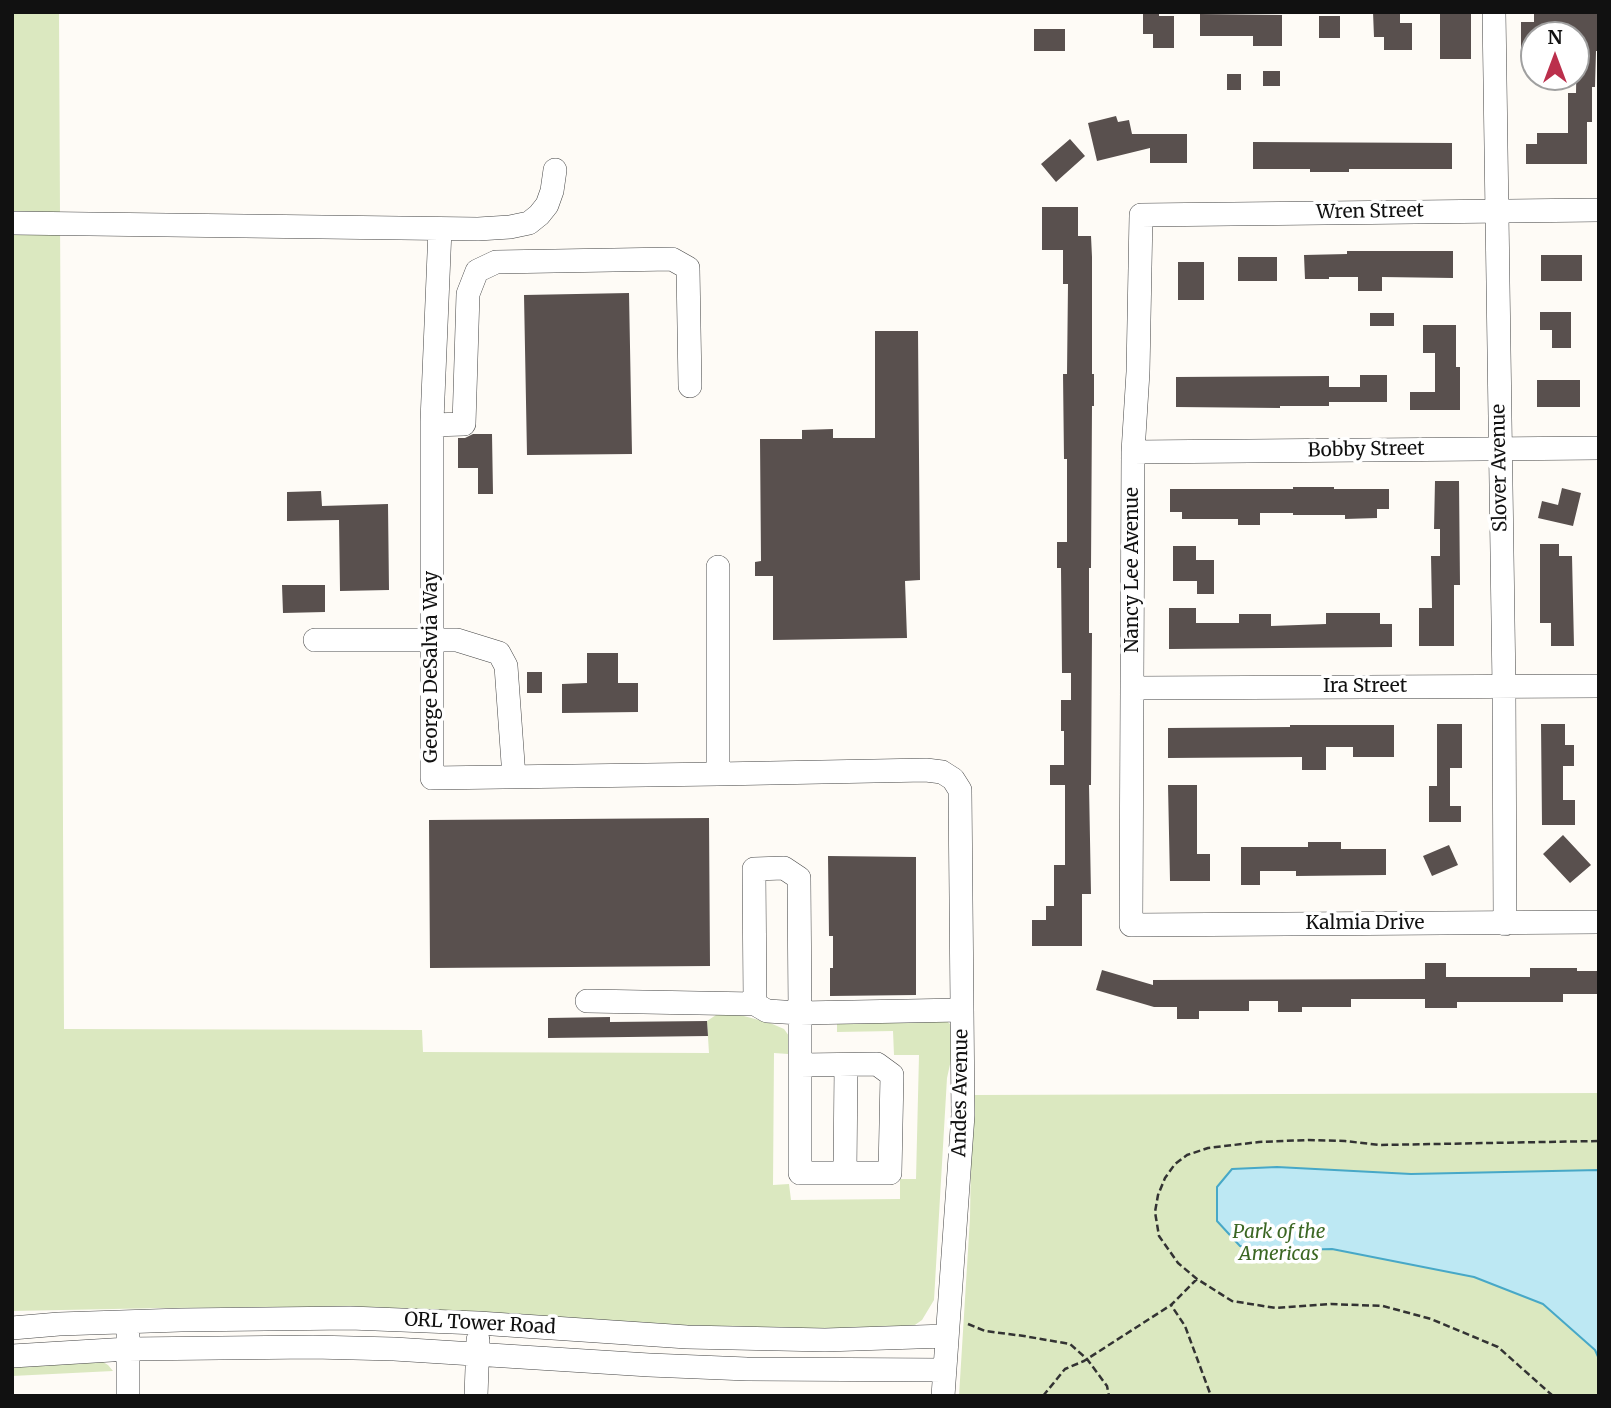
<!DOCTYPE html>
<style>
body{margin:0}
#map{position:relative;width:1611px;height:1408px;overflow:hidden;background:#fefbf6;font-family:Merriweather,serif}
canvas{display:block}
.frame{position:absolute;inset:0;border:14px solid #111;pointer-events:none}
.north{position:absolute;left:1520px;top:21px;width:70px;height:70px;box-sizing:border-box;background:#fff;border:2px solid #a0a0a0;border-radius:50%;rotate:0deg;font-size:19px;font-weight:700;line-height:28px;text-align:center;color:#111}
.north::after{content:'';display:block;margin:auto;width:24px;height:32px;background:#bb2f4c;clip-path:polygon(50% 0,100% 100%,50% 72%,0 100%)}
</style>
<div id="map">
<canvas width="1611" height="1408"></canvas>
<div class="frame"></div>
<div class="north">N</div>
</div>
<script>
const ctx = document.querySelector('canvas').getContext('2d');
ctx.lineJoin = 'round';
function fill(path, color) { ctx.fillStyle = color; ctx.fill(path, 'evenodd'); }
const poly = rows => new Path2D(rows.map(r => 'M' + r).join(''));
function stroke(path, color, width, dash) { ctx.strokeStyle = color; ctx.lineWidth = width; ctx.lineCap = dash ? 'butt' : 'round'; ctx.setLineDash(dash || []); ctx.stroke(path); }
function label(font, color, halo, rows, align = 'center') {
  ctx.font = font + ' Merriweather,serif'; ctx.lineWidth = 7; ctx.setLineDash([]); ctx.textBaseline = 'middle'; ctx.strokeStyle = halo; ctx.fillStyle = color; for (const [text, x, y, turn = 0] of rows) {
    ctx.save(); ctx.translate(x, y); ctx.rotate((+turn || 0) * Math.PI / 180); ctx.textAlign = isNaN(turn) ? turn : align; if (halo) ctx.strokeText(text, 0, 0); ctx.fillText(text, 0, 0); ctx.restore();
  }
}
const green = poly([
 [12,12,59,12,64,1029,422,1030,423,1052,709,1053,707,1021,716,1015,740,1015,770,1023,784,1029,789,1036,788,1054,774,1053,773,1185,789,1184,791,1200,900,1199,900,1179,916,1179,919,1055,894,1055,893,1031,837,1032,837,1024,944,1019,950,1024,954,1032,951,1060,947,1078,934,1300,922,1320,912,1327,897,1329,716,1328,331,1307,163,1308,12,1311],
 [1599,1093,1599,1396,959,1396,970,1218,972,1095],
 [103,1362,108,1365,113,1371,12,1376,12,1363]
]);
const water = poly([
 [1277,1167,1411,1174,1599,1170,1599,1359,1595,1350,1543,1304,1474,1277,1332,1249,1262,1251,1240,1246,1217,1221,1217,1187,1232,1169,1277,1167]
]);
const building = poly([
 [1143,12,1159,12,1159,16,1174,16,1174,48,1153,48,1153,34,1143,34],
 [1373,12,1400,12,1400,23,1412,23,1412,50,1384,50,1384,37,1374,37],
 [1440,12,1471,12,1471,59,1440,59],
 [1534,12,1599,12,1599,51,1596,51,1595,87,1592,87,1592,122,1587,122,1587,164,1526,164,1526,144,1537,144,1537,133,1568,133,1568,93,1576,93,1577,33,1552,33,1552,35,1534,35,1534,48,1521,48,1521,22,1534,22],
 [1200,14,1282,15,1282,46,1253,46,1253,36,1200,36],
 [1319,16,1340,16,1340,38,1319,38],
 [1034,29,1065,29,1065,51,1034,51],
 [1263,71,1280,71,1280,86,1263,86],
 [1227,74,1241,74,1241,90,1227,90],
 [1116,116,1118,122,1129,120,1132,134,1187,134,1187,163,1150,163,1150,148,1097,161,1088,123],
 [1070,139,1085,156,1056,182,1041,164],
 [1253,142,1452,143,1452,169,1349,169,1349,172,1310,172,1310,169,1253,169],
 [1042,207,1078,207,1078,236,1091,236,1092,257,1092,374,1094,374,1094,406,1092,406,1091,568,1089,568,1089,633,1092,633,1091,785,1089,785,1091,894,1082,894,1082,946,1032,946,1032,920,1046,920,1046,906,1054,906,1054,865,1065,865,1065,785,1050,785,1050,765,1064,765,1064,731,1061,731,1061,700,1071,700,1071,673,1062,673,1061,568,1057,568,1057,542,1067,542,1067,459,1064,459,1063,374,1067,374,1068,284,1063,284,1063,250,1042,250],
 [1347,251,1453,251,1453,278,1382,277,1382,291,1358,291,1358,277,1329,277,1329,279,1305,279,1304,255,1347,254],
 [1541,255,1582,255,1582,281,1541,281],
 [1238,257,1277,257,1277,281,1238,281],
 [1178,262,1204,262,1204,300,1178,300],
 [629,293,632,454,527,455,524,295],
 [1540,312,1571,312,1571,348,1552,348,1552,330,1540,330],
 [1370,313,1394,313,1394,326,1370,326],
 [1423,325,1456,325,1456,367,1460,367,1460,410,1410,410,1410,392,1435,392,1435,353,1423,353],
 [875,331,918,331,920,580,905,581,907,638,773,640,773,576,755,576,755,562,761,561,760,439,802,439,802,430,833,429,833,438,875,438],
 [1360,375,1387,375,1387,402,1329,402,1329,406,1280,406,1280,408,1176,407,1176,377,1329,376,1329,387,1360,387],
 [1537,380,1580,380,1580,407,1537,407],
 [473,434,492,434,493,494,478,494,478,468,458,468,458,438,465,438],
 [1435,481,1459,481,1460,585,1454,585,1454,646,1419,646,1419,608,1432,608,1431,556,1440,556,1440,529,1434,529],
 [1293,487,1334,487,1334,489,1389,489,1389,509,1377,509,1377,518,1345,519,1345,515,1293,515,1293,513,1260,513,1260,525,1238,525,1238,519,1182,519,1182,512,1170,512,1170,489,1293,489],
 [1562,488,1581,493,1573,526,1538,518,1542,501,1558,505],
 [321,491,322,506,388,504,389,590,340,591,339,520,287,521,287,492],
 [1540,544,1559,544,1559,556,1572,556,1574,646,1551,646,1551,623,1540,623],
 [1173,546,1196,546,1196,560,1214,560,1214,594,1197,594,1197,581,1173,581],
 [282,585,325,585,325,612,283,613],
 [1169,608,1196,608,1196,623,1239,623,1239,614,1271,614,1271,626,1326,624,1326,613,1380,613,1380,624,1392,624,1392,647,1169,649],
 [587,653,618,653,618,683,638,683,638,712,562,713,562,684,587,683],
 [527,672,542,672,542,693,527,693],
 [1437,724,1462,724,1462,768,1450,768,1450,806,1461,806,1461,822,1429,822,1429,786,1437,786],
 [1541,724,1565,724,1565,745,1574,745,1574,766,1563,766,1563,800,1575,800,1575,825,1542,825],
 [1290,725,1394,725,1394,757,1353,757,1353,747,1326,747,1326,770,1302,770,1302,757,1168,758,1168,728,1290,727],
 [1168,785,1197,785,1197,854,1210,854,1210,881,1170,881],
 [709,818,710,966,430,968,429,820],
 [1563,835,1591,865,1570,883,1543,854],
 [1308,842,1341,842,1341,849,1386,849,1386,875,1296,876,1296,871,1260,871,1260,885,1241,885,1241,847,1308,847],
 [1449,845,1458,865,1432,876,1423,856],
 [828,856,916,857,916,995,830,996,830,968,833,968,833,936,829,936],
 [1425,963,1446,963,1446,977,1530,977,1530,968,1577,968,1577,971,1599,971,1599,994,1563,994,1563,1002,1457,1002,1457,1008,1425,1008,1425,999,1351,999,1351,1007,1302,1007,1302,1012,1278,1012,1278,1001,1249,1001,1249,1011,1199,1011,1199,1019,1177,1019,1177,1007,1154,1007,1096,990,1102,970,1153,985,1153,980,1425,979],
 [610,1017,610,1022,707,1021,708,1036,548,1038,548,1018]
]);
const path = poly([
 [1197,1279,1171,1305,1185,1326,1211,1396],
 [968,1324,985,1331,1024,1336,1070,1344,1087,1359,1107,1386,1109,1396],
 [1043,1396,1065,1369,1084,1361,1171,1305],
 [1553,1396,1498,1347,1431,1319,1383,1306,1331,1304,1276,1308,1232,1301,1197,1279,1178,1263,1159,1236,1155,1212,1158,1195,1165,1178,1175,1164,1187,1155,1208,1148,1259,1142,1308,1140,1345,1141,1379,1145,1599,1141]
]);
const minor = poly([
 [1494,12,1504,687,1505,924],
 [1599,210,1141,215,1138,372,1133,452,1131,925,1599,922],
 [12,223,478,229,510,227,529,223,539,215,547,205,552,191,555,170],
 [440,229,432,421,432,778,718,774,926,770,942,772,953,779,960,790,963,1115,943,1396],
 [432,425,464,424,468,294,477,271,496,262,672,259,688,268,690,386],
 [1133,452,1599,448],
 [718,567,718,774],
 [315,640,457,640,499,653,506,666,514,777],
 [1132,688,1599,686],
 [587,1001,755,1004],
 [800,1065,877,1064,892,1075,890,1173,800,1173,800,1013,767,1011,755,1004,754,869,784,868,799,878,800,1013,962,1010],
 [845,1173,846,1065],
 [12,1328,59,1324,181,1320,350,1318,478,1323,687,1337,825,1340,947,1336],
 [12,1356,128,1349,313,1347,394,1349,649,1365,747,1369,945,1370],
 [128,1396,128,1336],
 [476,1396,478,1340]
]);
const streetNames = [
 ["Wren Street",1370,212,-1],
 ["Bobby Street",1366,450,-1],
 ["Slover Avenue",1500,468,-91],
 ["Nancy Lee Avenue",1133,570,-90],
 ["George DeSalvia Way",432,667,-90],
 ["Ira Street",1365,687],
 ["Kalmia Drive",1365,924],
 ["Andes Avenue",961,1093,-89],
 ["ORL Tower Road",480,1324,3]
];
const parkNames = [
 ["Park of the",1279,1233],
 ["Americas",1279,1255]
];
fill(green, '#dbe8c0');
fill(water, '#bde8f3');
stroke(water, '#47a8c7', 2);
fill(building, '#59504e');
stroke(minor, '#444', 24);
stroke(path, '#333', 2.5, [7, 3.5]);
stroke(minor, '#fff', 23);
label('19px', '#111', '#fff', streetNames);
label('italic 19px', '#3c6723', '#fff', parkNames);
</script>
